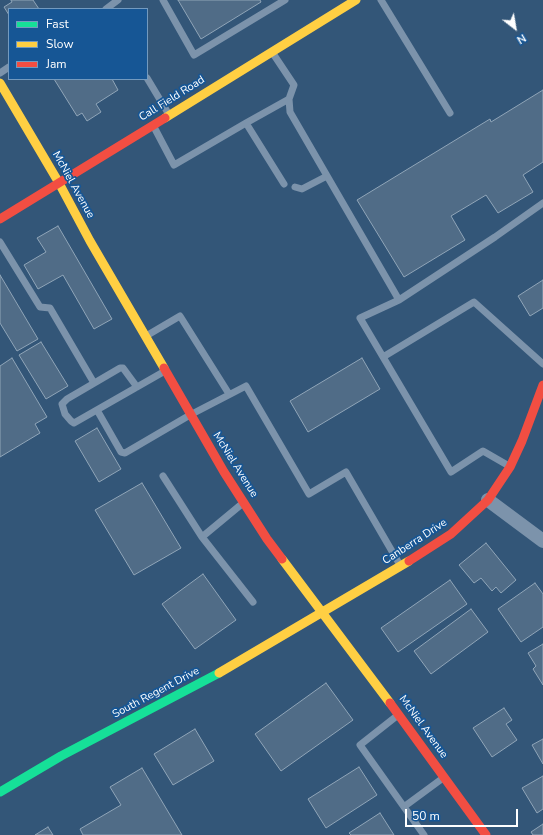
<!DOCTYPE html>
<style>
body{margin:0}
#map{position:relative;width:543px;height:835px;overflow:hidden;background:#335678;font-family:"Nunito Sans",sans-serif}
canvas{display:block}
.legend{position:absolute;left:8px;top:8px;width:140px;height:72px;box-sizing:border-box;background:#165695;border:1px solid #739abf;margin:0;padding:5px 7px;list-style:none;font-size:12px;color:#fff}
.legend li{display:flex;align-items:center;gap:8px;height:20px}
.legend b{width:20px;border:1px solid #739abf}
.north{position:absolute;left:495px;top:8px;width:40px;height:40px;-webkit-text-stroke:3px #165695;paint-order:stroke;rotate:149deg;font-size:11px;font-weight:700;line-height:16px;text-align:center;color:#fff}
.north::after{content:'';display:block;margin:auto;width:14px;height:18px;background:#fff;clip-path:polygon(50% 0,100% 100%,50% 72%,0 100%)}
.scale{position:absolute;left:405px;top:809px;width:113px;height:18px;box-sizing:border-box;border:2px solid #fff;border-top:0;padding-left:5px;font-size:12px;line-height:14px;white-space:nowrap;color:#fff;-webkit-text-stroke:3px #165695;paint-order:stroke}
</style>
<div id="map">
<canvas width="543" height="835"></canvas>
<ul class="legend">
<li><b style="height:5px;background:#16e098"></b>Fast</li>
<li><b style="height:5px;background:#ffcf43"></b>Slow</li>
<li><b style="height:5px;background:#f24e42"></b>Jam</li>
</ul>
<div class="north">N</div>
<div class="scale">50 m</div>
</div>
<script>
const ctx = document.querySelector('canvas').getContext('2d');
ctx.lineJoin = 'round';
function fill(path, color) { ctx.fillStyle = color; ctx.fill(path, 'evenodd'); }
const poly = rows => new Path2D(rows.map(r => 'M' + r).join(''));
function stroke(path, color, width, dash) { ctx.strokeStyle = color; ctx.lineWidth = width; ctx.lineCap = dash ? 'butt' : 'round'; ctx.setLineDash(dash || []); ctx.stroke(path); }
function label(font, color, halo, rows, align = 'center') {
  ctx.font = font + ' "Nunito Sans",sans-serif'; ctx.lineWidth = 3.5; ctx.setLineDash([]); ctx.textBaseline = 'middle'; ctx.strokeStyle = halo; ctx.fillStyle = color; for (const [text, x, y, turn = 0] of rows) {
    ctx.save(); ctx.translate(x, y); ctx.rotate((+turn || 0) * Math.PI / 180); ctx.textAlign = isNaN(turn) ? turn : align; if (halo) ctx.strokeText(text, 0, 0); ctx.fillText(text, 0, 0); ctx.restore();
  }
}
const building = poly([
 [11,0,33,0,39,9,9,9,9,15,4,7,12,2,11,0],
 [178,0,260,0,261,2,201,39,178,0],
 [54,79,112,79,118,90,96,104,101,112,87,121,82,113,77,116,54,79],
 [543,90,543,162,523,175,533,192,498,213,486,195,451,216,465,240,404,277,357,200,490,119,491,122,543,90],
 [58,226,112,319,94,329,63,275,38,289,24,265,46,252,37,238,58,226],
 [0,275,38,339,17,351,0,323,0,275],
 [543,280,543,308,530,316,518,296,543,280],
 [41,342,68,386,46,399,19,355,41,342],
 [12,358,47,417,35,424,40,433,0,457,0,366,12,358],
 [362,358,380,389,308,432,290,401,362,358],
 [97,428,121,469,99,482,75,441,97,428],
 [142,483,181,548,134,575,95,510,142,483],
 [486,543,516,580,501,593,496,587,492,591,481,578,474,583,459,565,486,543],
 [203,574,236,620,195,649,162,604,203,574],
 [450,580,467,604,398,652,381,628,450,580],
 [535,583,543,594,543,627,521,642,498,609,535,583],
 [471,609,488,632,431,674,414,651,471,609],
 [543,644,543,685,533,669,536,666,528,653,543,644],
 [326,683,353,720,281,771,255,734,326,683],
 [504,708,512,720,506,724,517,740,492,757,473,728,504,708],
 [195,729,214,761,173,785,154,754,195,729],
 [543,739,543,764,532,745,543,739],
 [359,767,377,795,326,828,308,799,359,767],
 [142,768,182,835,83,835,80,829,121,805,110,787,142,768],
 [543,776,543,809,537,813,522,788,543,776],
 [380,813,394,835,351,835,349,833,380,813],
 [543,824,543,835,533,835,531,832,543,824],
 [48,827,53,835,35,835,48,827]
]);
const lane = poly([
 [163,0,194,55,285,0],
 [381,0,450,113],
 [106,9,118,0],
 [272,52,294,85,289,99,290,112,399,300,360,318,451,472,483,451,509,466],
 [0,73,9,67],
 [147,78,168,113],
 [246,123,284,184],
 [154,127,174,165,246,123,289,99],
 [295,187,302,189,327,176],
 [0,242,40,307,50,308,94,383],
 [399,300,495,237,543,203],
 [146,336,180,316,229,394],
 [383,357,474,302,543,364],
 [137,387,123,368,120,368,67,399,62,404,65,414,71,421,74,423,165,371],
 [97,410,121,452,125,453,190,415,246,386,309,494,346,472,400,565],
 [163,476,202,537],
 [243,503,202,537,253,602],
 [398,715,360,745,424,835],
 [405,806,443,778]
]);
const street = poly([
 [488,500,543,541]
]);
const fast = poly([
 [0,792,61,756,219,673]
]);
const slow = poly([
 [0,83,59,183,90,241,164,368],
 [165,118,356,0],
 [282,559,390,703],
 [219,673,409,561]
]);
const jam = poly([
 [0,219,165,118],
 [164,368,224,472,267,539,282,559],
 [409,561,451,534,488,500,510,467,522,441,543,385],
 [390,703,486,835]
]);
const streetNames = [
 ["Call Field Road",172,99,-32],
 ["McNiel Avenue",73,185,61],
 ["McNiel Avenue",235,465,58],
 ["Canberra Drive",415,542,-33],
 ["South Regent Drive",156,693,-28],
 ["McNiel Avenue",423,727,54]
];
fill(building, '#506c87');
stroke(building, '#90a5b8', 1);
stroke(lane, '#7c93ab', 7);
stroke(street, '#7c93ab', 14);
stroke(fast, '#16e098', 9);
stroke(slow, '#ffcf43', 9);
stroke(jam, '#f24e42', 9);
label('11px', '#fff', '#165695', streetNames);
</script>
